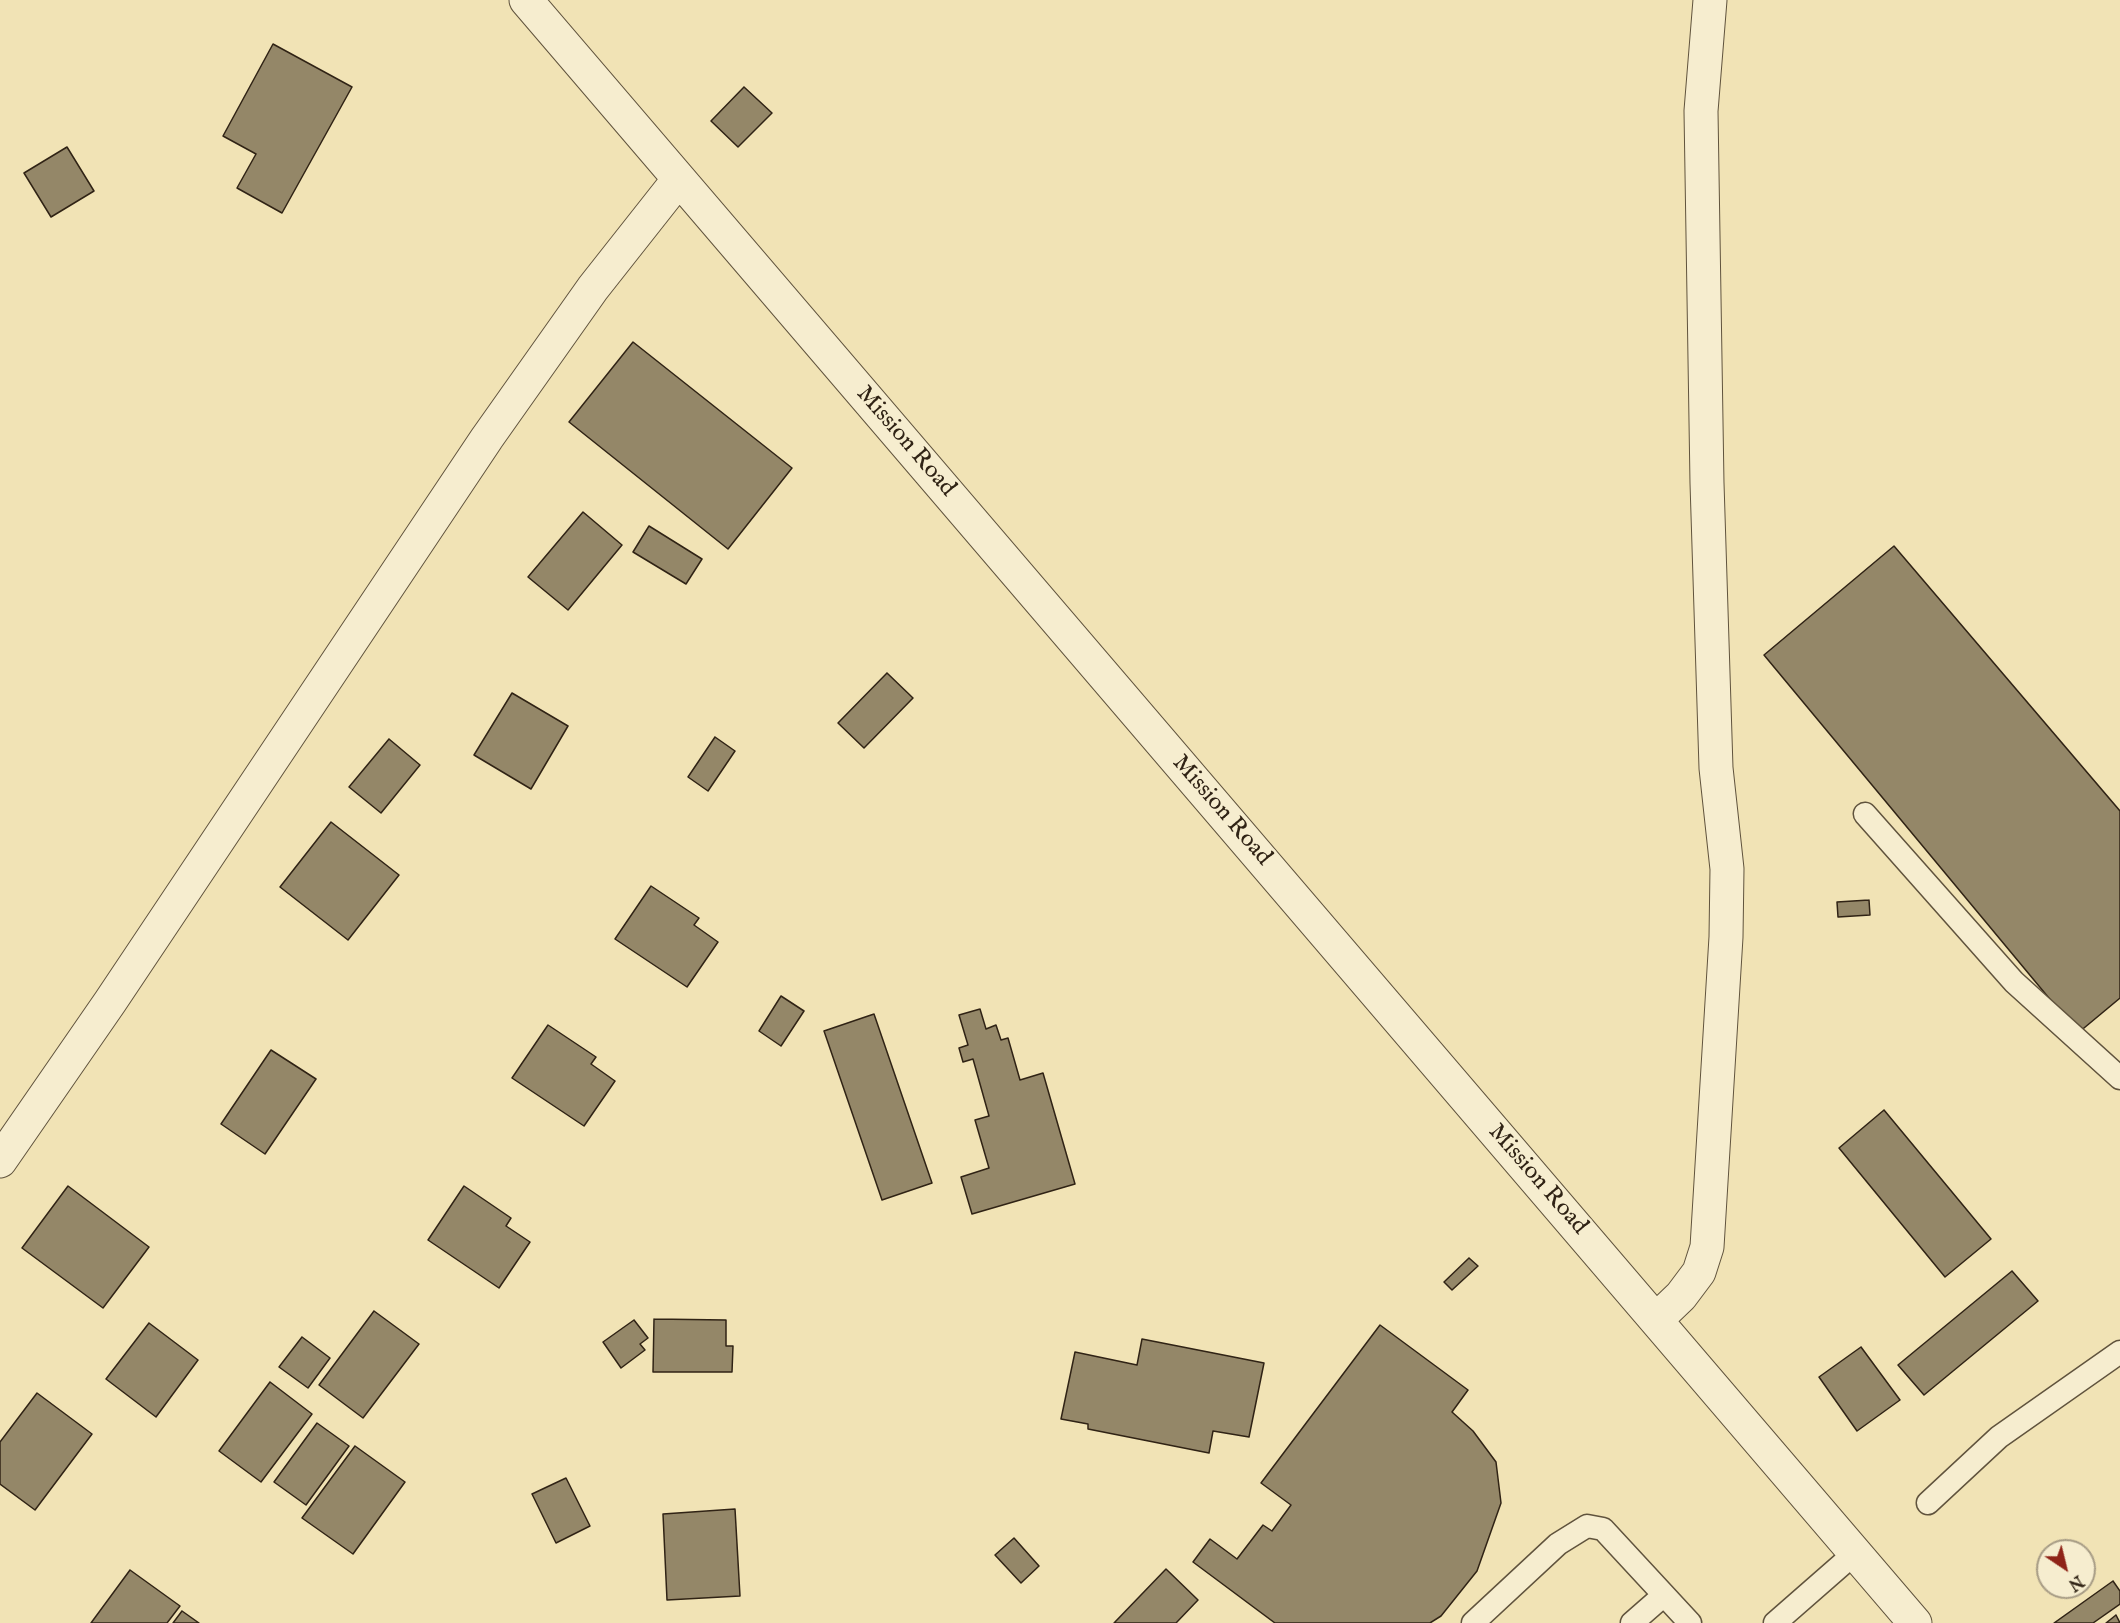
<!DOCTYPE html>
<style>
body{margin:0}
#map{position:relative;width:2120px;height:1623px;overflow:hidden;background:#f1e3b5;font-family:"IM FELL English",serif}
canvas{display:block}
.north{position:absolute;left:2036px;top:1539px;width:60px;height:60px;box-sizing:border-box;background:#f6edcf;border:2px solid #a79c85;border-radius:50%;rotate:145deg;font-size:16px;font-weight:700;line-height:24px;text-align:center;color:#302315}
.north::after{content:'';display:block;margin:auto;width:21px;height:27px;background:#8f2418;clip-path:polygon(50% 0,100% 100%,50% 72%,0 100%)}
</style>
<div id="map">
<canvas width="2120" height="1623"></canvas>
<div class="north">N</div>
</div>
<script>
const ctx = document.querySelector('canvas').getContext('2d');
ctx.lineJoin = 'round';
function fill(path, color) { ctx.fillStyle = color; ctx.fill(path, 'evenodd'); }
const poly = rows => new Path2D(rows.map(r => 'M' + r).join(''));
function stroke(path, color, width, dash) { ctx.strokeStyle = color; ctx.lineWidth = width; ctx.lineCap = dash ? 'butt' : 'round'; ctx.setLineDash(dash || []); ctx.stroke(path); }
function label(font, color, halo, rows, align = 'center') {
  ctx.font = font + ' "IM FELL English",serif'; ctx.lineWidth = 4.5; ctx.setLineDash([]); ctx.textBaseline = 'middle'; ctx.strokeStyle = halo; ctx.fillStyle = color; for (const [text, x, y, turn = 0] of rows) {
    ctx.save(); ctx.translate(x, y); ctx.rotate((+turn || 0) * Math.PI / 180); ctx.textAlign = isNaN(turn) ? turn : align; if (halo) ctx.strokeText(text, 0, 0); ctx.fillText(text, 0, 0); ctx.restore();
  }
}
const building = poly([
 [273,44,352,87,282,213,237,188,256,154,223,136,273,44],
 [744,87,772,113,738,147,711,121,744,87],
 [67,147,94,191,51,217,24,173,67,147],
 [633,342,792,468,728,549,569,422,633,342],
 [583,512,622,545,568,610,528,577,583,512],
 [649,526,702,559,686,584,633,552,649,526],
 [1894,546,2120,811,2120,998,2078,1033,1764,655,1894,546],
 [887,673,913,698,864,748,838,723,887,673],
 [512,693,568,726,531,789,474,755,512,693],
 [715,737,735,751,708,791,688,777,715,737],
 [389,739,420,765,381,813,349,787,389,739],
 [331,822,399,875,348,940,280,887,331,822],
 [651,886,699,918,694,925,718,942,687,987,615,939,651,886],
 [1869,900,1870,915,1838,917,1837,902,1869,900],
 [781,996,804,1011,781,1046,759,1031,781,996],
 [980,1009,986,1029,996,1025,1001,1040,1008,1038,1020,1080,1043,1073,1075,1184,972,1214,961,1177,989,1168,975,1120,989,1116,973,1059,963,1062,959,1048,968,1045,959,1015,980,1009],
 [874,1014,932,1183,882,1200,824,1031,874,1014],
 [548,1025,596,1057,591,1064,615,1081,584,1126,512,1078,548,1025],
 [271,1050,316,1079,265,1154,221,1124,271,1050],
 [1884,1110,1991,1239,1945,1277,1839,1148,1884,1110],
 [68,1186,149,1247,103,1308,22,1248,68,1186],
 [464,1186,511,1218,506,1226,530,1242,499,1288,428,1240,464,1186],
 [1469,1258,1478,1266,1452,1290,1444,1282,1469,1258],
 [2012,1271,2038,1301,1924,1395,1898,1365,2012,1271],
 [374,1311,419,1344,363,1418,319,1385,374,1311],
 [654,1319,726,1320,726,1346,733,1346,732,1372,653,1372,654,1319],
 [634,1320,648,1338,640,1344,645,1350,621,1368,603,1342,634,1320],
 [149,1323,198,1360,156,1417,106,1379,149,1323],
 [1380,1325,1468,1390,1452,1412,1473,1431,1496,1462,1501,1503,1477,1571,1441,1616,1430,1623,1275,1623,1193,1562,1210,1539,1237,1559,1263,1525,1272,1531,1291,1505,1261,1483,1380,1325],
 [302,1337,330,1358,308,1388,279,1367,302,1337],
 [1142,1339,1264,1363,1249,1437,1213,1431,1209,1453,1088,1429,1088,1424,1061,1419,1075,1352,1137,1365,1142,1339],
 [1861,1347,1900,1400,1857,1431,1819,1377,1861,1347],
 [270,1382,312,1414,261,1482,219,1451,270,1382],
 [37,1393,92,1434,35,1510,0,1484,0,1442,37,1393],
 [317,1423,349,1446,306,1505,274,1482,317,1423],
 [355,1446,405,1482,353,1554,302,1518,355,1446],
 [566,1478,590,1526,556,1543,532,1494,566,1478],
 [735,1509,740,1596,667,1600,663,1514,735,1509],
 [1014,1538,1039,1566,1021,1583,995,1555,1014,1538],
 [1166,1569,1198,1600,1176,1623,1114,1623,1166,1569],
 [130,1570,180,1606,167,1623,91,1623,130,1570],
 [2113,1581,2120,1591,2120,1604,2093,1623,2054,1623,2113,1581],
 [182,1611,199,1623,173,1623,182,1611],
 [2116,1615,2120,1623,2106,1623,2116,1615]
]);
const service = poly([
 [1865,814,2014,982,2120,1078],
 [1928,1503,1999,1437,2120,1352],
 [1473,1623,1558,1544,1587,1526,1603,1529,1690,1623],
 [1632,1623,1664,1595],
 [1775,1623,1855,1553]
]);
const minor = poly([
 [526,0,1915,1623],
 [0,1161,110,1002,487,438,593,288,679,179],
 [1657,1319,1681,1296,1699,1272,1707,1247,1726,937,1727,869,1716,768,1707,483,1701,111,1710,0]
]);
const streetNames = [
 ["Mission Road",905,442,49],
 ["Mission Road",1221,811,49],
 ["Mission Road",1537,1180,49]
];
fill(building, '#948768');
stroke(building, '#302315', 1.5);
stroke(service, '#60533d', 25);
stroke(minor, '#60533d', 35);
stroke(service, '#f6edcf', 22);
stroke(minor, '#f6edcf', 33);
label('24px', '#302315', '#f6edcf', streetNames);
</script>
